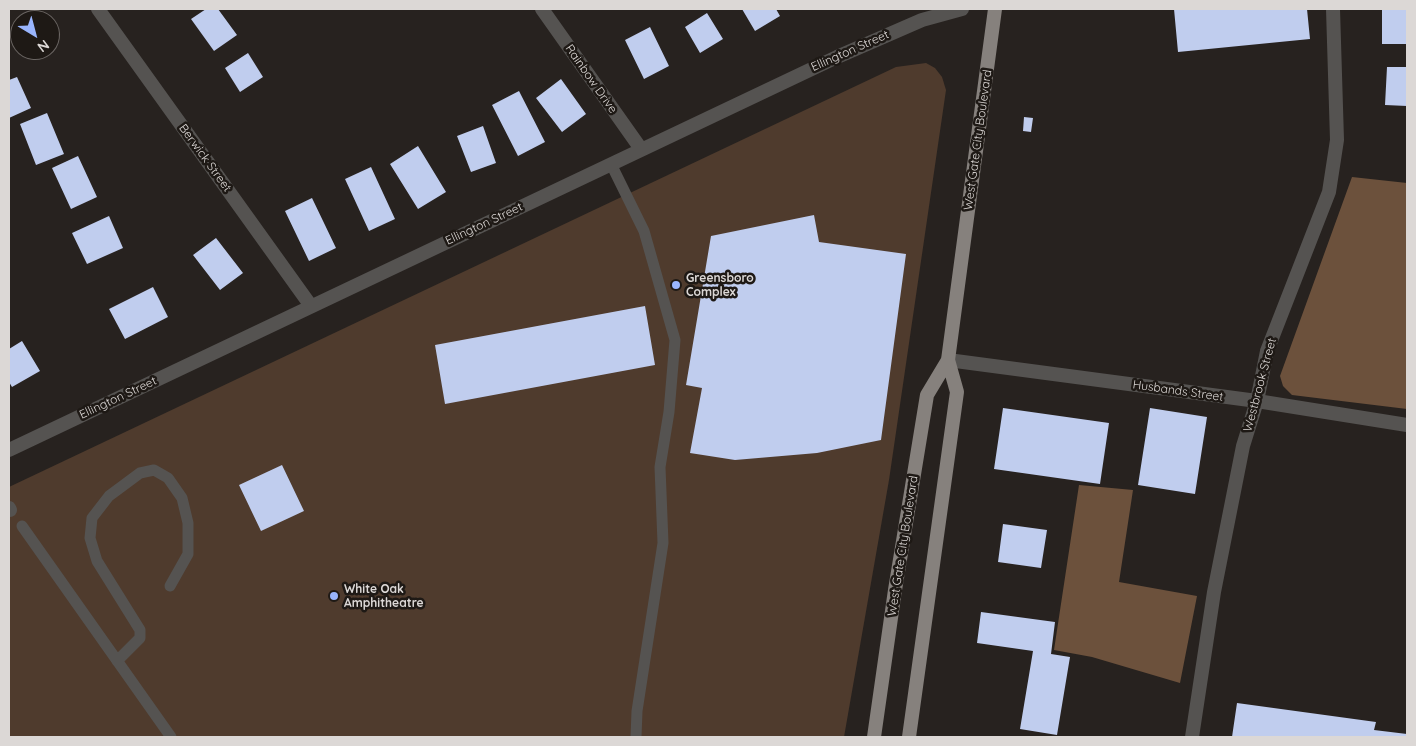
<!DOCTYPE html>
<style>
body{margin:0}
#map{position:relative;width:1416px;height:746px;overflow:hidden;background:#27221f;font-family:Quicksand,sans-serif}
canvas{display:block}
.frame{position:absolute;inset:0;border:10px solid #dcd8d6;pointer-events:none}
.north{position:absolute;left:10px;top:10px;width:50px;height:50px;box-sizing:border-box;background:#1e1915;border:1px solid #6a6562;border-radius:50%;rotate:143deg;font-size:14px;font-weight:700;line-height:20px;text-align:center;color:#dcd8d6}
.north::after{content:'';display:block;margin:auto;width:18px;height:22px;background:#99b5fd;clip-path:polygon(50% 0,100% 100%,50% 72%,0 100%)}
</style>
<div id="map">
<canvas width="1416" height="746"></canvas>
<div class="frame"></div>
<div class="north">N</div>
</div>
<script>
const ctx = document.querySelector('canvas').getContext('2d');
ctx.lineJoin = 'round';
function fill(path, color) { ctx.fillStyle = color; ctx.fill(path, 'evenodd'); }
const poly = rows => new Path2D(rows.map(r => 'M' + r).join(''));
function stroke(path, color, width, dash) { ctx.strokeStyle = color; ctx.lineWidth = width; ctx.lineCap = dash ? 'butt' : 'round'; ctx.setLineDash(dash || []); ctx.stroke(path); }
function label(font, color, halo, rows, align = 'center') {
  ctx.font = font + ' Quicksand,sans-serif'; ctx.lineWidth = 5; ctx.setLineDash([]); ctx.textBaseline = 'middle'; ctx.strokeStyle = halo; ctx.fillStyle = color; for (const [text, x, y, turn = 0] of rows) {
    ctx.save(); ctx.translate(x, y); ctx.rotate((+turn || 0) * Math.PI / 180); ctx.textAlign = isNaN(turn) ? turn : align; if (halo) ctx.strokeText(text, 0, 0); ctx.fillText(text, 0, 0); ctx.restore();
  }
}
const green = poly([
 [926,63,935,68,942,77,946,90,889,480,844,737,9,737,9,487,896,67]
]);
const forest = poly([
 [1352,177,1407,183,1407,409,1292,395,1283,386,1280,376],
 [1079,485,1133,490,1119,582,1197,596,1180,683,1092,657,1054,650]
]);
const building = poly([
 [206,9,218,9,237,35,214,51,191,19],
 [742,9,776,9,780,16,755,31],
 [1174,9,1307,9,1310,39,1178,52],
 [1382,9,1407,9,1407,44,1382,44],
 [707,13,723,39,700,53,685,27],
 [650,27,669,66,644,79,625,40],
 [248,53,263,77,240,92,225,68],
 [1387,67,1407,67,1407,106,1385,105],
 [17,77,31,108,9,118,9,80],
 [561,79,586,114,562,132,536,98],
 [519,91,545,142,518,156,492,105],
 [47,113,64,154,36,165,20,124],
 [1024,117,1033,118,1031,132,1023,131],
 [483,126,496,163,471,172,457,136],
 [418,146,446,192,418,209,390,164],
 [78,156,97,197,71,209,52,168],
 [371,167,395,219,369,231,345,179],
 [312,198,336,248,309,261,285,211],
 [814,215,819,242,906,254,881,440,817,453,735,460,690,453,702,388,686,385,711,236],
 [109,216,123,248,87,264,72,233],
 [216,238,243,273,220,290,193,255],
 [153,287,168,317,125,339,109,309],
 [645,306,655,365,445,404,435,345],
 [22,341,40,371,12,387,9,382,9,349],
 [1003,408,1109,423,1100,484,994,469],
 [1150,408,1207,417,1195,494,1138,485],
 [282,465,304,511,261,531,239,485],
 [1003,524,1047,530,1041,568,998,562],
 [981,612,1055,622,1051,654,1070,657,1057,735,1020,729,1033,651,977,643],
 [1237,703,1376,722,1374,730,1407,734,1407,737,1232,737]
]);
const service = poly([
 [611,164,644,231,675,340,669,412,660,467,663,543,637,711,636,737],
 [22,526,171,737],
 [117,661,140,638,140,630,97,561,90,538,92,518,109,496,140,473,154,470,168,478,182,498,188,523,188,554,170,586]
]);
const minor = poly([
 [98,9,311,306],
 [542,9,641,149],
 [948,360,1257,401,1407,425],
 [9,450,837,57,922,20,962,9],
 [9,508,10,510],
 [1192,737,1214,592,1243,446,1257,401,1267,351,1329,192,1337,140,1333,9]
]);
const primary = poly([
 [874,737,895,590,927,395,948,360],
 [909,737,957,392,948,360,995,9]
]);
const markers = [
 [676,285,5,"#99b5fd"],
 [334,596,5,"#99b5fd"]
];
const streetNames = [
 ["Ellington Street",850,51,-24],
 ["Rainbow Drive",591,79,55],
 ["West Gate City Boulevard",978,140,-82],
 ["Berwick Street",205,158,54],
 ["Ellington Street",484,224,-25],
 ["Westbrook Street",1260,385,-75],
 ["Husbands Street",1178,391,8],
 ["Ellington Street",118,398,-25],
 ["West Gate City Boulevard",903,546,-81]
];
const poiNames = [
 ["Greensboro",686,278],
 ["Complex",686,292],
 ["White Oak",344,589],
 ["Amphitheatre",344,603]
];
fill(green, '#4f3b2d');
fill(forest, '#6c513c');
fill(building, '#c0cdee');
stroke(service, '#555351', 11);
stroke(minor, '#555351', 14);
stroke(primary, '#86817d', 14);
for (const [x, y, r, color] of markers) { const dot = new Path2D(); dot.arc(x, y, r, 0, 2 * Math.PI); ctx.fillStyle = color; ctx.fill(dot); stroke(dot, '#1e1915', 2); }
label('12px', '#dcd8d6', '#1e1915', streetNames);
label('bold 12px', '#dcd8d6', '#1e1915', poiNames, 'left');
</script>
